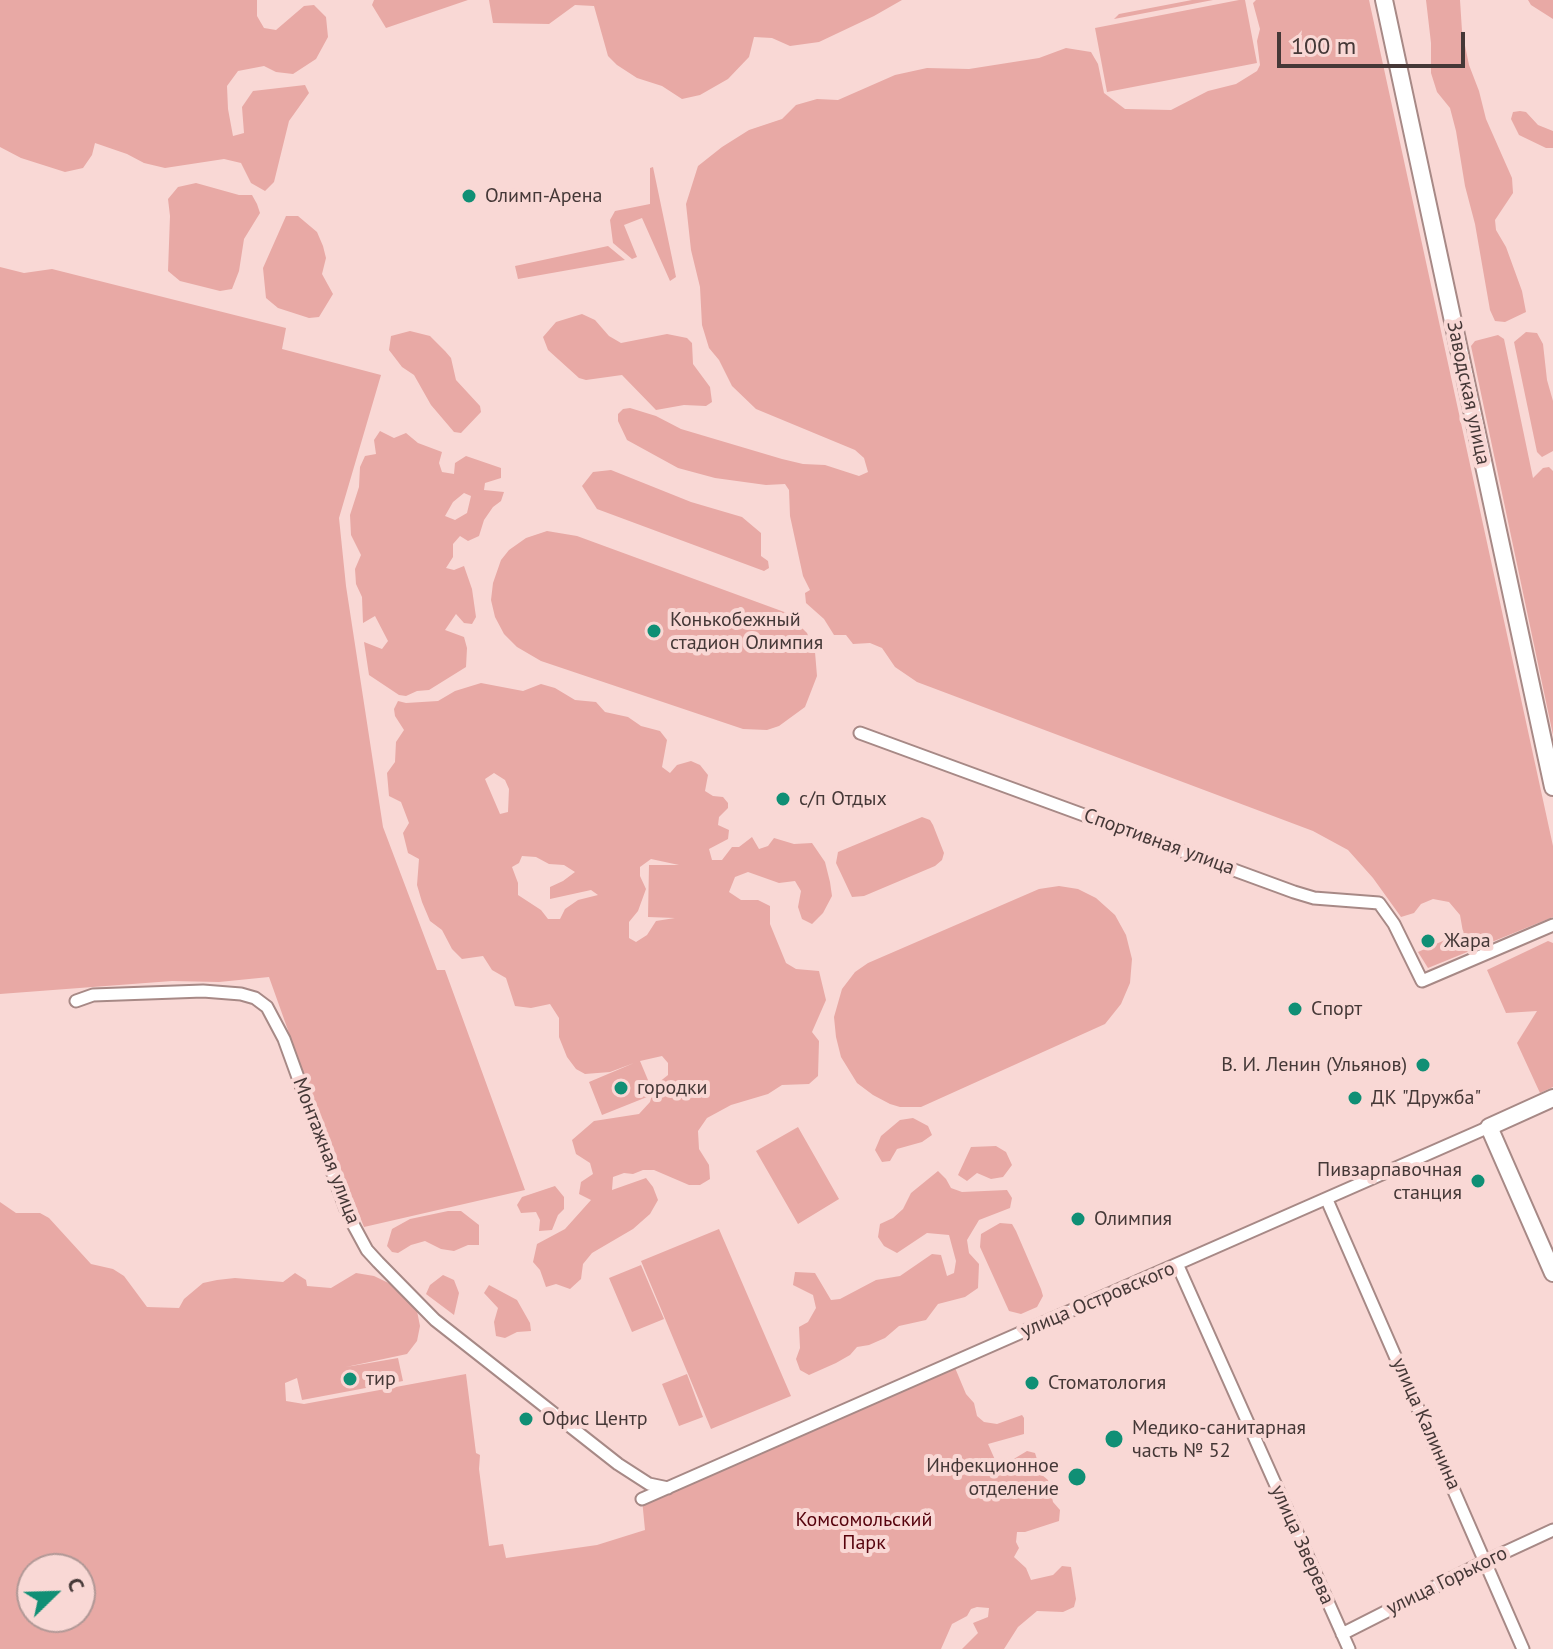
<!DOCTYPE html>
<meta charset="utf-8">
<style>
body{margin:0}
#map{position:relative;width:1553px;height:1649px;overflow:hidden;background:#f9d8d5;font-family:"PT Sans",sans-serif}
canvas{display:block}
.north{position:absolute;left:16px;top:1553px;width:80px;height:80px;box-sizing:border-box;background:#f9d8d5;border:2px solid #b19896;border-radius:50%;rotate:67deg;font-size:22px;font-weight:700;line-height:32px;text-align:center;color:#453837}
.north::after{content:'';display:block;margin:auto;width:28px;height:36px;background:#108f75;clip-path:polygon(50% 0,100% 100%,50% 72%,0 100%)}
.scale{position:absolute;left:1277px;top:32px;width:188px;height:36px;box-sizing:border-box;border:4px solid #453837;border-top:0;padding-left:10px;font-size:24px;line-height:28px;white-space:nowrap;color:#453837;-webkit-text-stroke:6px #f9d8d5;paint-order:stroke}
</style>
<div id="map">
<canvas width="1553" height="1649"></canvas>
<div class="north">С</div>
<div class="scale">100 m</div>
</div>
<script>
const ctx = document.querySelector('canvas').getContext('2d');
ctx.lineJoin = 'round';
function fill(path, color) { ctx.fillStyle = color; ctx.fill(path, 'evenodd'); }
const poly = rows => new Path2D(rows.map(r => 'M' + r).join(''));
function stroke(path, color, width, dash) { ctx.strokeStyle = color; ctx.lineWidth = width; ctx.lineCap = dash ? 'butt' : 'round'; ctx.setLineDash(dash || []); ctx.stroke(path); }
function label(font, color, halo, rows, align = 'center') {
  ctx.font = font + ' "PT Sans",sans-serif'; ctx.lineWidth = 8; ctx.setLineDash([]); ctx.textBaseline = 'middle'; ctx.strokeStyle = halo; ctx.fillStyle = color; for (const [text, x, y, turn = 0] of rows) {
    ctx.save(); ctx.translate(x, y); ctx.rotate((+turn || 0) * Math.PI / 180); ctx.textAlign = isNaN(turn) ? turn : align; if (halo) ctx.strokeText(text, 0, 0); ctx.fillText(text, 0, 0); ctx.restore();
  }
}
const green = poly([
 [0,0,257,0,257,16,264,28,276,30,304,6,314,5,326,17,328,37,316,59,293,74,276,72,264,66,238,71,227,86,228,109,233,136,244,133,242,107,253,91,305,85,309,93,289,121,274,182,265,191,251,183,241,163,224,159,165,168,144,163,127,154,95,143,92,155,83,168,65,172,21,158,0,147],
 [374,0,468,0,386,28,372,5],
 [489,0,902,0,874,16,819,42,790,46,772,38,754,37,749,57,728,79,700,95,682,99,662,86,637,78,617,65,608,56,594,6,575,5,549,24,493,23],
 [1192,0,1213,0,1114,19,1119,14],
 [1239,0,1245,0,1257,63,1107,92,1095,28],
 [1256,0,1369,0,1553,846,1553,917,1428,968,1418,952,1463,932,1460,915,1449,902,1433,899,1421,904,1414,913,1401,917,1373,878,1348,850,1313,831,917,682,895,667,882,648,870,643,853,644,846,635,834,635,824,619,806,603,805,593,810,590,803,576,790,516,789,490,785,484,766,485,715,478,678,468,627,440,618,421,618,414,623,409,630,408,656,416,681,429,782,459,803,464,825,465,859,476,868,472,864,458,855,450,756,409,732,386,719,360,709,348,702,325,700,287,691,250,686,204,698,166,722,147,749,130,782,119,796,105,817,99,838,100,895,75,927,68,969,69,1039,58,1066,48,1091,52,1098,64,1104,93,1125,109,1171,110,1208,91,1236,84,1257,71,1260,65,1257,41,1260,29,1253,3],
 [1426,0,1460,0,1462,31,1469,65,1479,91,1486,119,1512,178,1513,193,1495,220,1496,230,1506,247,1522,291,1526,312,1505,322,1495,321,1490,310,1475,224,1465,186,1456,131,1450,108,1437,92,1431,73,1431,43],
 [1528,0,1553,0,1553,19,1531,5],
 [1520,111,1526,112,1538,125,1553,131,1553,148,1546,148,1519,135,1511,119,1513,112],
 [653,167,676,277,670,281,642,218,624,225,637,257,632,259,613,243,610,220,615,211,650,204,650,168],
 [196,183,239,195,252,195,257,204,260,213,244,239,239,271,232,289,220,291,180,281,168,271,170,216,168,199,178,187],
 [286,216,298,216,317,232,323,246,326,258,322,274,333,294,319,317,309,318,278,308,266,298,263,268],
 [608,246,625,260,518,279,515,266],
 [0,267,24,273,52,269,286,328,282,349,381,375,339,518,346,586,383,827,437,970,445,970,525,1190,364,1227,309,1089,269,977,219,982,172,981,0,994],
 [582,314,595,320,609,336,621,343,667,334,687,338,692,343,693,364,710,387,712,402,706,406,684,405,656,410,622,375,586,380,579,378,548,350,543,337,556,322],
 [410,331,430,336,445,351,451,358,456,380,480,406,481,412,461,433,454,432,431,405,414,375,402,367,389,350,391,336],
 [1526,332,1537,333,1543,344,1547,380,1553,401,1553,451,1542,457,1537,452,1514,342],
 [1498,335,1504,339,1533,478,1543,468,1549,467,1553,471,1553,735,1471,346,1475,341],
 [380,431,394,438,406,433,418,443,442,452,439,463,442,472,454,474,455,463,466,456,501,468,501,478,485,483,484,490,504,492,501,501,493,507,484,520,479,536,468,541,460,536,453,544,453,557,446,568,454,570,464,566,472,589,476,617,472,624,464,623,456,614,445,630,464,637,467,648,466,667,429,690,417,691,406,696,399,695,369,675,364,642,382,649,388,641,375,616,363,623,362,597,356,584,355,569,361,555,351,535,350,515,359,487,360,467,365,456,376,454,374,440],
 [464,493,471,496,467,513,455,520,445,516,453,502],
 [611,470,691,502,742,517,761,533,761,556,768,561,769,568,764,571,597,509,582,486,593,472],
 [547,531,577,536,787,613,807,633,815,652,817,676,805,707,779,726,767,730,743,729,541,661,517,647,504,634,495,617,491,600,493,583,501,560,509,550,526,538],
 [481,683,523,691,541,684,555,688,575,700,596,702,605,712,628,717,641,726,660,731,667,740,662,767,670,773,677,765,691,761,700,765,708,775,705,791,713,796,723,797,728,803,728,808,719,817,718,825,729,830,728,839,709,849,712,860,722,860,732,847,739,847,752,837,759,849,768,846,774,838,794,844,812,843,825,862,830,882,832,896,823,913,812,924,802,919,798,907,801,891,795,881,779,883,748,872,735,877,729,892,741,900,758,900,770,906,770,924,786,963,796,969,819,971,826,1000,812,1032,819,1041,818,1076,809,1084,782,1085,768,1094,731,1105,707,1118,698,1131,699,1149,709,1165,710,1179,700,1185,689,1185,654,1170,643,1170,633,1174,624,1173,613,1177,612,1190,646,1178,653,1187,658,1200,650,1214,633,1229,592,1253,583,1264,581,1279,570,1289,556,1284,546,1287,540,1270,533,1262,537,1244,565,1229,591,1200,579,1194,581,1182,593,1174,590,1163,576,1154,572,1140,594,1121,639,1114,650,1102,652,1095,602,1115,589,1082,634,1063,610,1072,585,1074,576,1069,567,1057,559,1037,559,1018,550,1004,531,1008,515,1006,506,978,492,970,483,956,462,959,452,949,442,930,430,921,422,902,417,885,419,859,408,853,403,833,409,823,401,802,389,796,387,773,395,762,396,742,404,730,395,716,394,709,398,701,406,703,438,701,455,691],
 [494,773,505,780,509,789,508,812,500,814,485,779],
 [522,856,536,857,549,864,564,865,575,872,563,881,550,887,550,899,591,890,598,895,578,900,565,909,560,919,548,919,541,910,518,895,518,883,512,867,519,863],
 [651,859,679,865,649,865,648,917,675,918,656,921,647,935,636,942,629,938,629,922,638,911,646,889,640,876,640,867],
 [662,1056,668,1063,668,1075,658,1083,653,1092,640,1061],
 [922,817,930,820,933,825,944,853,942,860,935,866,864,896,852,897,836,863,838,852],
 [1059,886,1078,889,1096,898,1115,915,1126,935,1132,959,1130,983,1121,1004,1105,1024,921,1107,900,1107,890,1104,873,1095,857,1083,841,1057,836,1037,834,1017,842,989,855,972,868,963,1039,889],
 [1548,941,1553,943,1553,1087,1540,1093,1517,1043,1537,1011,1506,1013,1487,970],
 [913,1118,928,1126,932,1135,922,1142,897,1149,890,1161,882,1162,875,1150,881,1136,900,1120],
 [798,1127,839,1199,798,1224,756,1151],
 [996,1146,1006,1152,1012,1165,1003,1177,991,1179,977,1173,967,1181,958,1175,971,1147],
 [938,1171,946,1179,951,1188,962,1192,1007,1190,1012,1198,1010,1208,979,1220,967,1240,969,1253,979,1264,978,1288,965,1297,938,1304,926,1320,899,1326,885,1338,869,1345,857,1347,850,1355,836,1363,809,1375,800,1370,796,1359,800,1348,799,1327,808,1322,816,1308,813,1295,793,1285,795,1272,815,1273,831,1300,840,1299,876,1280,900,1276,932,1254,941,1255,947,1276,954,1273,956,1261,949,1235,927,1233,897,1253,884,1246,878,1237,880,1224,893,1218,903,1209,911,1193],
 [555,1186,564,1197,564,1209,558,1215,552,1230,539,1231,540,1220,536,1212,521,1213,517,1205,522,1197],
 [0,1202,16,1213,40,1213,49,1218,91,1264,113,1269,124,1276,147,1307,179,1308,184,1299,203,1283,217,1280,235,1278,283,1282,295,1273,306,1280,307,1286,331,1288,356,1273,374,1276,403,1290,415,1301,420,1326,417,1341,407,1354,346,1367,398,1358,403,1381,302,1400,297,1378,285,1383,286,1401,304,1404,466,1374,476,1453,480,1455,479,1469,489,1546,503,1544,506,1558,597,1545,645,1530,642,1499,953,1363,966,1394,974,1403,977,1416,984,1422,997,1424,1022,1415,1024,1418,1024,1434,988,1444,996,1462,1002,1466,1027,1451,1035,1453,1042,1475,1048,1480,1053,1502,1060,1510,1059,1521,1025,1532,1017,1532,1016,1542,1019,1548,1014,1557,1026,1568,1031,1580,1053,1575,1062,1566,1071,1567,1076,1599,1074,1607,1063,1612,1037,1611,1018,1627,1004,1649,962,1649,978,1633,973,1623,988,1617,989,1608,977,1607,971,1609,967,1616,952,1624,941,1649,0,1649],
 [32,1569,80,1569,80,1617,32,1617],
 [448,1211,461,1211,479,1225,479,1245,468,1245,454,1251,441,1249,425,1241,411,1245,398,1253,392,1252,387,1246,392,1229,410,1219],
 [1000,1223,1012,1224,1016,1231,1041,1289,1043,1296,1037,1307,1021,1314,1009,1311,980,1247,981,1234],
 [719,1229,791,1396,711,1429,641,1261],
 [641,1265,664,1319,632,1332,609,1278],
 [443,1275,454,1280,459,1293,454,1315,426,1294,430,1285],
 [489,1285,517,1300,530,1323,531,1331,517,1332,505,1338,496,1336,494,1322,498,1308,484,1293],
 [687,1374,703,1417,679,1426,662,1384]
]);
const street = poly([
 [860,733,1294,892,1314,898,1379,903,1394,924,1422,981,1553,925],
 [76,1001,93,995,203,991,241,994,255,998,267,1007,284,1039,348,1215,367,1250,378,1262,435,1320,618,1464,649,1484,668,1488],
 [1327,1200,1523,1649],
 [1178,1266,1349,1649],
 [642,1499,1489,1127],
 [1342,1634,1486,1561,1553,1530]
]);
const secondary = poly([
 [1384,0,1553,787],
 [1553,1098,1489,1127,1553,1273]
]);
const markers = [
 [469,196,8,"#108f75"],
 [654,631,8,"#108f75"],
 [783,799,8,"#108f75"],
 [1428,941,8,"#108f75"],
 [1295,1009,8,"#108f75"],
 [1423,1065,8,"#108f75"],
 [621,1088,8,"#108f75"],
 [1355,1098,8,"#108f75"],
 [1478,1181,8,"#108f75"],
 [1078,1219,8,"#108f75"],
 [350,1379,8,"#108f75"],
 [1032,1383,8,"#108f75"],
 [526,1419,8,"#108f75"],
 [1114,1439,10,"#108f75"],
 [1077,1477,10,"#108f75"]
];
const poiNames = [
 ["Олимп-Арена",485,196],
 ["Конькобежный",670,620],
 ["стадион Олимпия",670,643],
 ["с/п Отдых",799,799],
 ["Жара",1444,941],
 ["Спорт",1311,1009],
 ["В. И. Ленин (Ульянов)",1407,1065,"right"],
 ["городки",637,1088],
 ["ДК \"Дружба\"",1371,1098],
 ["Пивзарпавочная",1462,1170,"right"],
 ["станция",1462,1193,"right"],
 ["Олимпия",1094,1219],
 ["тир",366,1379],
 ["Стоматология",1048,1383],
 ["Офис Центр",542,1419],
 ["Медико-санитарная",1132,1428],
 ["часть № 52",1132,1451],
 ["Инфекционное",1059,1466,"right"],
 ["отделение",1059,1489,"right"]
];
const streetNames = [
 ["Заводская улица",1468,393,78],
 ["Спортивная улица",1159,842,20],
 ["Монтажная улица",326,1151,69],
 ["улица Островского",1098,1300,-23],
 ["улица Калинина",1426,1424,66],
 ["улица Зверева",1302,1545,66],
 ["улица Горького",1447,1581,-26]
];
const parkNames = [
 ["Комсомольский",864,1520],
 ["Парк",864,1543]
];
fill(green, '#e8a9a5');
stroke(street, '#a78986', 15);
stroke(secondary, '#a78986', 20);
stroke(street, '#fff', 11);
stroke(secondary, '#fff', 16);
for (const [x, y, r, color] of markers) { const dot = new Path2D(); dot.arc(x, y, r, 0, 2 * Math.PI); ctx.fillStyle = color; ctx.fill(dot); stroke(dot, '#f9d8d5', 3); }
label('20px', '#453837', '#f9d8d5', poiNames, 'left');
label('20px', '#453837', '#f9d8d5', streetNames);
label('20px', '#56020c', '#f9d8d5', parkNames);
</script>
